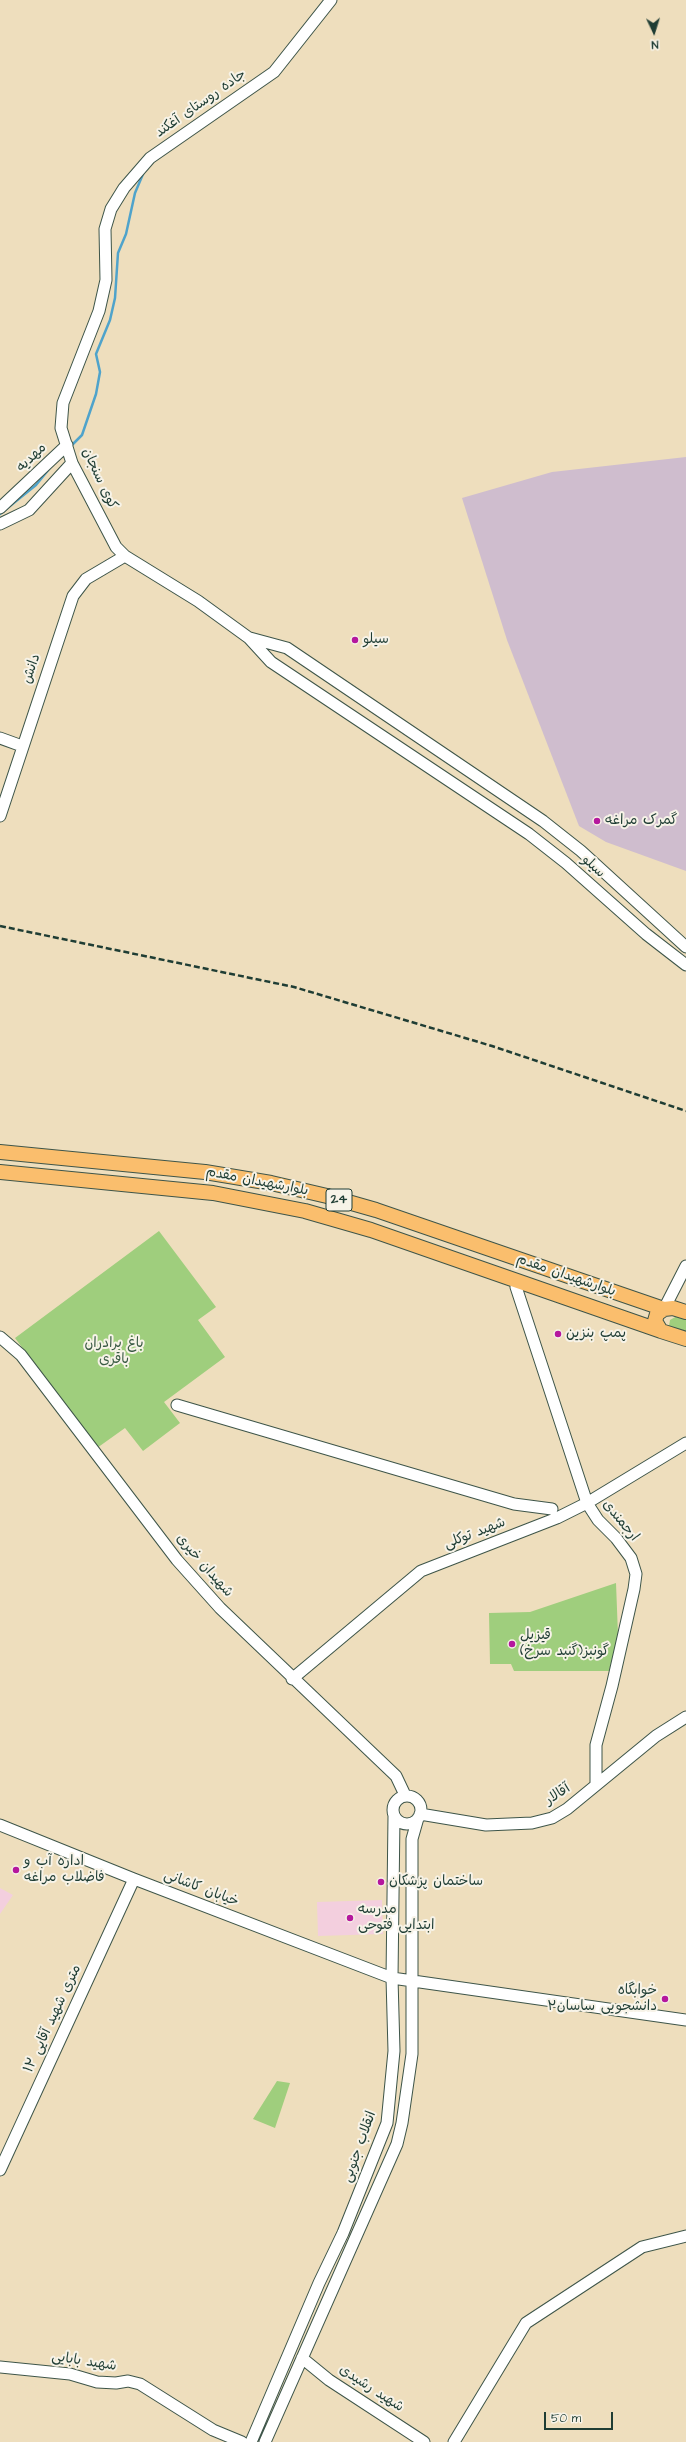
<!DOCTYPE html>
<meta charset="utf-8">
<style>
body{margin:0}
#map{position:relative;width:686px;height:2442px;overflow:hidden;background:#eedebd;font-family:"Architects Daughter",sans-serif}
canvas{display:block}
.north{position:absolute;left:634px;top:12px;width:40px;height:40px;-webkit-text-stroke:3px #f7f3e8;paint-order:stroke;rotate:176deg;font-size:11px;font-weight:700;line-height:16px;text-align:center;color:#1f3d34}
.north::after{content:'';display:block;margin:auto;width:14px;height:18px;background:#1f3d34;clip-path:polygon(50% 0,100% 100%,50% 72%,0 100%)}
.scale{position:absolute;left:544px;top:2412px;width:69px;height:18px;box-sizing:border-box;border:2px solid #1f3d34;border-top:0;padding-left:5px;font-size:12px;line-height:14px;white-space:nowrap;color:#1f3d34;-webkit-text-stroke:3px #f7f3e8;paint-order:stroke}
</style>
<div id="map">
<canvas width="686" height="2442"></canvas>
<div class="north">N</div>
<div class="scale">50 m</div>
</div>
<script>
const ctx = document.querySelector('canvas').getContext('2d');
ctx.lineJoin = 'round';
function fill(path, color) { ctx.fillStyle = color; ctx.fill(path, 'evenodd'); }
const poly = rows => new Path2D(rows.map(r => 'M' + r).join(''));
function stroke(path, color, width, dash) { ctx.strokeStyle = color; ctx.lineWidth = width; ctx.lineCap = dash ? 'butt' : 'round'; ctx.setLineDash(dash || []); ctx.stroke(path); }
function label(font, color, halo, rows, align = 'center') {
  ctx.font = font + ' "Architects Daughter","Playpen Sans Arabic",sans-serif'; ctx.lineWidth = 4; ctx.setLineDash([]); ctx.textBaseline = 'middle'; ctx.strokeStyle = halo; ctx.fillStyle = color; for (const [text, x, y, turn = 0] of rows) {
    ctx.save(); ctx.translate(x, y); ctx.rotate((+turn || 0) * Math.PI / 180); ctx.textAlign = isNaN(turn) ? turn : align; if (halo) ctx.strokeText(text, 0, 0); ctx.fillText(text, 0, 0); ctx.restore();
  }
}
const built = poly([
 [0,1888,13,1895,0,1914],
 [382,1900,383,1934,318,1936,317,1902]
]);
const industrial = poly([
 [686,457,686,871,606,842,579,826,507,640,462,498,552,472]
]);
const green = poly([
 [159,1231,216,1307,198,1320,225,1357,164,1402,180,1423,143,1451,125,1428,97,1448,15,1338],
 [677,1316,686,1319,686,1333,672,1329,669,1326,670,1320],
 [616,1583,618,1635,609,1671,514,1671,511,1664,490,1664,489,1613,530,1612],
 [277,2081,290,2083,275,2128,253,2119]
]);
const stream = poly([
 [71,446,82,435,96,394,100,372,96,354,110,320,115,298,118,253,126,234,135,193,143,174],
 [0,514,36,485,49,469]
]);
const minor = poly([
 [331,0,274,72,150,158,124,188,111,209,105,229,106,280,99,311,63,403,61,428,72,463,116,547,125,556,198,601,249,638,271,662,529,834,566,863,646,934,686,965],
 [0,508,67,445],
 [0,524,29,510,72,463],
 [250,638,287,648,543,821,581,851,686,947],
 [0,738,22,746],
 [0,816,73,596,86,579,125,556],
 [518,1282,516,1287,587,1503,598,1520,616,1538,631,1558,636,1574,634,1589,612,1686,596,1745,596,1785],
 [664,1309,686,1266],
 [0,1337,21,1355,177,1560,220,1608,396,1776,405,1795],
 [177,1405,514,1504,552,1509],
 [292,1679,421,1571,557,1518,587,1503,686,1443],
 '393 1810a14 14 0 1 1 28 0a14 14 0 1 1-28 0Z',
 [420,1814,486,1825,532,1823,552,1818,567,1809,656,1736,686,1717],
 [0,1825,134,1879,392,1978,686,2020],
 [0,2170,134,1879],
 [302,2358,329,2380,424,2442],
 [0,2367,70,2374,97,2382,116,2383,128,2381,140,2384,213,2430,242,2442],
 [251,2442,319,2283,343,2233,387,2123,394,2051,392,1978,394,1816],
 [265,2442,397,2144,402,2123,412,2054,412,1839,418,1818],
 [454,2442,526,2323,642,2247,686,2236]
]);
const major = poly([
 [0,1152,205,1172,271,1183,327,1196,376,1210,664,1309],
 [0,1172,213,1193,305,1211,371,1230,661,1331],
 [686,1312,673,1308,664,1309,657,1314,655,1321,661,1331,686,1339]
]);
const rail = poly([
 [0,926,294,987,492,1046,686,1111]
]);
const markers = [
 [355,640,4,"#b5179e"],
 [597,821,4,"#b5179e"],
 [558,1334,4,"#b5179e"],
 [512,1644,4,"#b5179e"],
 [16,1870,4,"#b5179e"],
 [381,1882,4,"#b5179e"],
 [350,1918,4,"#b5179e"],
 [665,1999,4,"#b5179e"]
];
const shields = [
 [339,1200,26]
];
const shieldNames = [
 ["24",339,1200]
];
const streetNames = [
 ["جاده روستای آغکند",201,104,-35],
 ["مهدیه",32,458,-44],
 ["کوی سنجان",99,479,65],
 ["دانش",32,669,-72],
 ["سیلو",593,867,43],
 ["بلوارشهیدان مقدم",257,1182,11],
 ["بلوارشهیدان مقدم",566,1276,19],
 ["ارجمندی",620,1521,51],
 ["شهید توکلی",475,1534,-21],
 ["شهیدان خیری",204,1566,49],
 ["آقالار",558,1795,-33],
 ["خیابان کاشانی",201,1889,21],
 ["۱۲ متری شهید آقایی",53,2019,-65],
 ["انقلاب جنوبی",360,2147,-70],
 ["شهید بابایی",84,2362,9],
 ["شهید رشیدی",371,2389,33]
];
const poiNames = [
 ["سیلو",363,640],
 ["گمرک مراغه",605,821],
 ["پمپ بنزین",566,1334],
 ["قیزیل",520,1636],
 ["گونبز(گنبد سرخ)",520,1652],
 ["اداره آب و",24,1862],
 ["فاضلاب مراغه",24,1878],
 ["ساختمان پزشکان",389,1882],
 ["مدرسه",358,1910],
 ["ابتدایی فتوحی",358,1926],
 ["خوابگاه",657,1991,"right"],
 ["دانشجویی ساسان۲",657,2007,"right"]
];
const parkNames = [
 ["باغ برادران",114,1344],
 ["باقری",114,1360]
];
fill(built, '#f3cfde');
fill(industrial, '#cfbdce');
fill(green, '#9fce7d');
stroke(stream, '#4fa3cb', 2.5);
stroke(minor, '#3e5549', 13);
stroke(major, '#3e5549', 16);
stroke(minor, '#fff', 11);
stroke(major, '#fabe6d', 14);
stroke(rail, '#1f3d34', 2.5, [6, 3]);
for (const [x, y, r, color] of markers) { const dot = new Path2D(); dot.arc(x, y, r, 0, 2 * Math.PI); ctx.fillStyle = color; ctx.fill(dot); stroke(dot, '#f7f3e8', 1.5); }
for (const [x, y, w] of shields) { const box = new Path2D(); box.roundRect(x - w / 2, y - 11, w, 22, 3); ctx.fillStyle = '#f7f3e8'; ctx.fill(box); stroke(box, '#1f3d34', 1); }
label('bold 13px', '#1f3d34', null, shieldNames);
label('14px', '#1f3d34', '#f7f3e8', streetNames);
label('14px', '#1f3d34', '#f7f3e8', poiNames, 'left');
label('14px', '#395a43', '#f7f3e8', parkNames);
</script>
